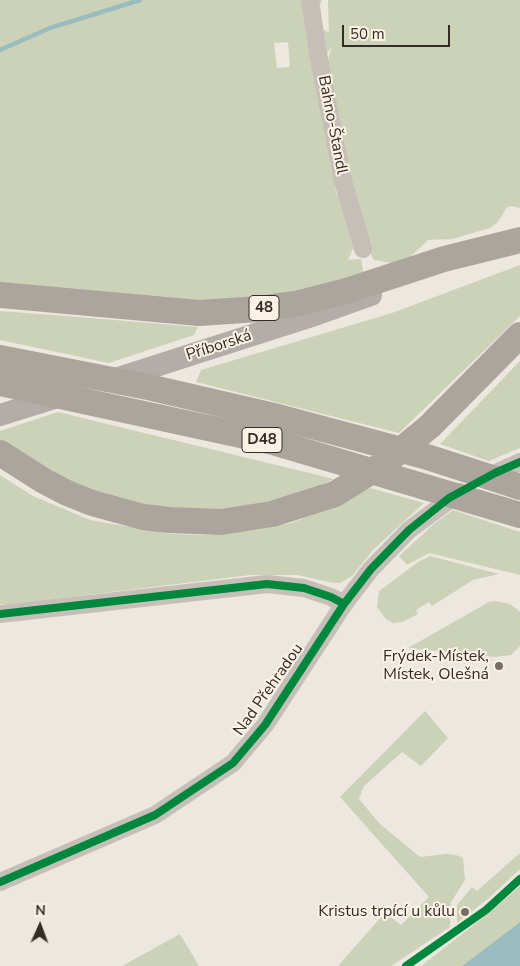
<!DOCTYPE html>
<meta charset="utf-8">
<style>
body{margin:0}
#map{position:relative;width:520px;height:966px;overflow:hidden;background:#ece7df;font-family:"Nunito Sans",sans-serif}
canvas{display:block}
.north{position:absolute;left:15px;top:901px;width:50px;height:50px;-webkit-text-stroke:4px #faf2e5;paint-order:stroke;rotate:2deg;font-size:14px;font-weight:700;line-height:20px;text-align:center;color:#362c26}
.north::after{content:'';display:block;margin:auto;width:18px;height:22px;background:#362c26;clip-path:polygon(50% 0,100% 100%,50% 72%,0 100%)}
.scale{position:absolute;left:342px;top:25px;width:108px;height:22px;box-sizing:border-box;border:2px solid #362c26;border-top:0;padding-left:6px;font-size:15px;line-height:18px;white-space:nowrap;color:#362c26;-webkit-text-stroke:4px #faf2e5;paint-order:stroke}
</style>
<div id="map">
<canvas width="520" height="966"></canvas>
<div class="north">N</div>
<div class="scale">50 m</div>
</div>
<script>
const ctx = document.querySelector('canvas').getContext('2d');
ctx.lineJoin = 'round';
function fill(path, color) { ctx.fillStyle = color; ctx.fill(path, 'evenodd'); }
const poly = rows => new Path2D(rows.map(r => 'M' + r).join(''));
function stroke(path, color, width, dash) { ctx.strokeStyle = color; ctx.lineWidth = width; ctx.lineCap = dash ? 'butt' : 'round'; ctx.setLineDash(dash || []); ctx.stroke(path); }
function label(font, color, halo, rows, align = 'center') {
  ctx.font = font + ' "Nunito Sans",sans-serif'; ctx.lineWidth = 4; ctx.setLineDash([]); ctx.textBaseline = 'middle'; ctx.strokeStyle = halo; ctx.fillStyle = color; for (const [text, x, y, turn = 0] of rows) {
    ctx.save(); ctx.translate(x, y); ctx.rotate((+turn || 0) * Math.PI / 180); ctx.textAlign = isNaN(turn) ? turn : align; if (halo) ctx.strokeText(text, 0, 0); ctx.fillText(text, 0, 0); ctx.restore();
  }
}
const green = poly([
 [0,0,303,0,320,101,320,110,337,195,343,205,354,246,348,260,361,259,364,276,263,297,208,301,0,285],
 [288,42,290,67,277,68,274,43],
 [314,0,322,0,319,8,323,29,329,33,328,0,520,0,520,208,511,206,507,207,498,222,490,228,452,239,428,240,410,257,392,263,374,260,368,249,341,149,327,63,332,47,327,53],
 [520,265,520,316,399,433,196,382,201,370,392,313],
 [0,311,78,317,198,327,194,335,109,363,0,340],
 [520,361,520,448,489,461,440,444],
 [58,412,334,479,312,489,257,505,188,513,105,498,0,447,0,431],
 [0,475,33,496,90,520,171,534,206,535,258,529,291,523,340,504,370,488,424,503,374,549,352,576,340,583,328,582,298,575,251,575,12,604,0,604],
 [453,510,520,532,520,575,429,553,407,565,399,556,435,523],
 [430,556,499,574,473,580,432,606,429,602,416,610,418,614,402,622,393,623,386,619,377,607,379,591,418,562],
 [496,601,510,604,520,612,520,646,511,655,495,657,408,648,489,602],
 [425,711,448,738,421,766,402,752,364,786,359,799,380,824,420,857,446,854,456,855,463,858,465,880,451,902,450,927,391,966,338,966,381,917,389,916,401,925,429,897,340,797],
 [520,853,520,869,489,898,457,923,457,905,472,887,477,891],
 [520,886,520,922,462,966,421,966,489,913],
 [180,934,199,966,122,966,162,944]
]);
const water = poly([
 [520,922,520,966,462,966]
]);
const stream = poly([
 [0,50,50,28,140,0]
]);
const minor = poly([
 [310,0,318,54,343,181,363,249],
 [485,478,520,462],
 [0,614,267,584,304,588,331,597,344,604],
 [0,882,155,815,233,763,265,725,344,604,371,569,409,530,460,492]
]);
const major = poly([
 [109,381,318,314,371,295],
 [0,415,64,395]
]);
const highway = poly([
 [0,295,199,313,259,309,299,303,346,291,444,259,520,240],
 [0,358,148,387,278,417,424,456,520,487],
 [0,383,273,442,520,515],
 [0,453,44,481,67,493,92,503,143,517,169,520,221,522,272,514,335,494,385,463,430,426,520,335]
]);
const cycleway = poly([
 [0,614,267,584,304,588,331,597,344,604],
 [0,882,155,815,233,763,265,725,344,604,371,569,409,530,449,498,495,473,520,462],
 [406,966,486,910,520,879]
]);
const markers = [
 [499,666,5,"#766d67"],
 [465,912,5,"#766d67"]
];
const shields = [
 [264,308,30],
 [262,440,40]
];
const shieldNames = [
 ["48",264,308],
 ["D48",262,440]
];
const streetNames = [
 ["Bahno-Štandl",332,125,79],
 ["Příborská",219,346,-18],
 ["Nad Přehradou",269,690,-55]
];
const poiNames = [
 ["Frýdek-Místek,",489,657],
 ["Místek, Olešná",489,675],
 ["Kristus trpící u kůlu",455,912]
];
fill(green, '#ccd2b8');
fill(water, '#9abcbe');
stroke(stream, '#9abcbe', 4.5);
stroke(minor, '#c5bfb8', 18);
stroke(major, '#b4ada7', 22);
stroke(highway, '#aba59e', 26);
stroke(cycleway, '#00873e', 8);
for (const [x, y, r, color] of markers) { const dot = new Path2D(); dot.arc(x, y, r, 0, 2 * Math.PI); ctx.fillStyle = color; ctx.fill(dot); stroke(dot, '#faf2e5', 2); }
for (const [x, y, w] of shields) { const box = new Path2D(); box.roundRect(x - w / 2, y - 12.5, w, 25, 4); ctx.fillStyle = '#faf2e5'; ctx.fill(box); stroke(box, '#362c26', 1); }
label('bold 15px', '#362c26', null, shieldNames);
label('16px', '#362c26', '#faf2e5', streetNames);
label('16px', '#362c26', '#faf2e5', poiNames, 'right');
</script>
